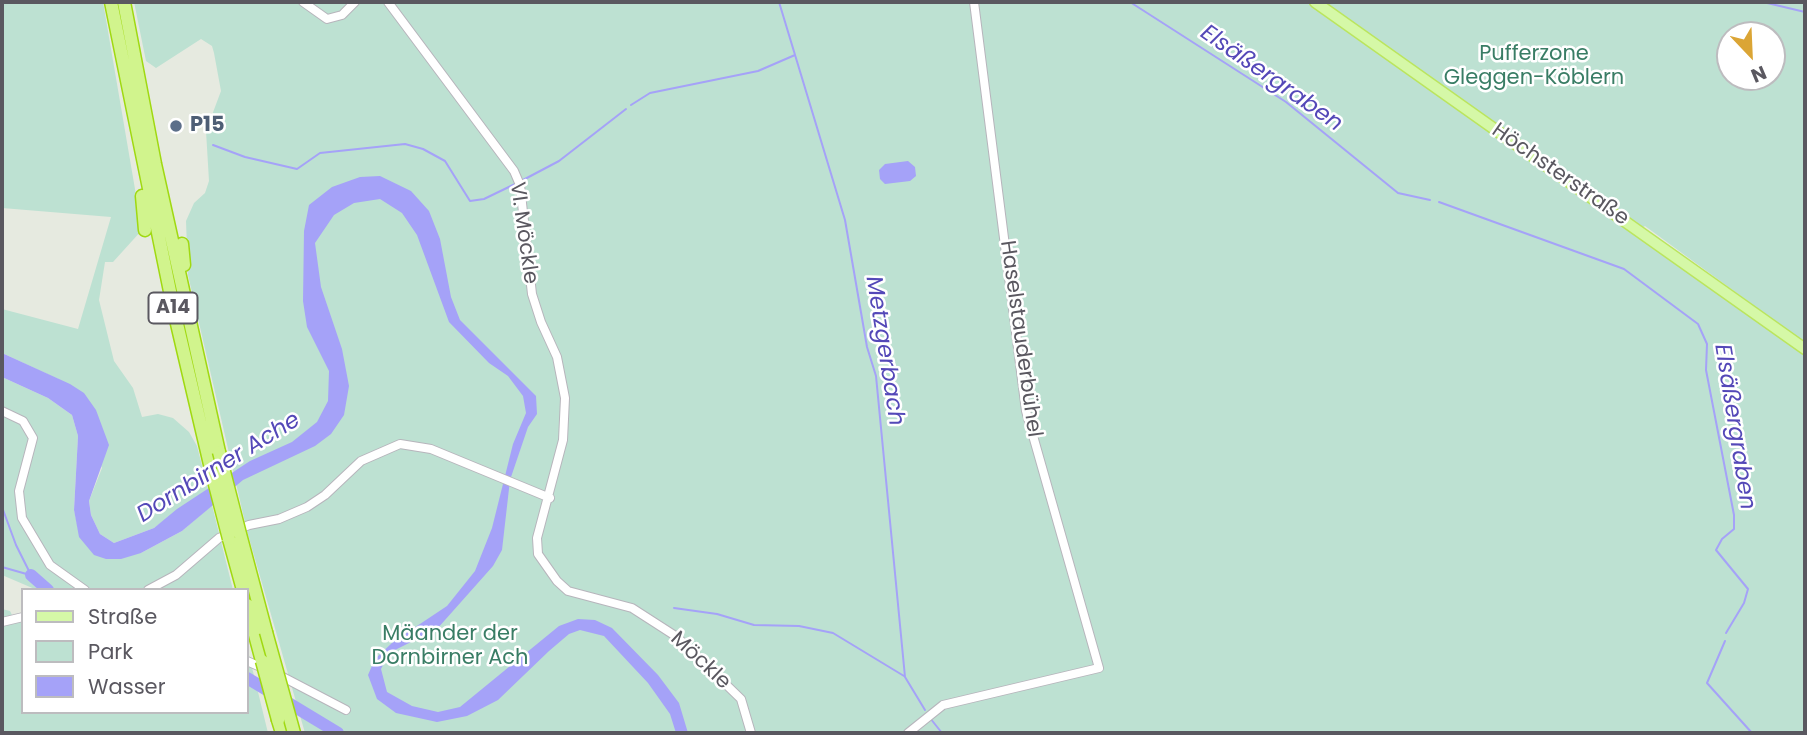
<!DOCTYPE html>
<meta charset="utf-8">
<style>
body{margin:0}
#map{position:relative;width:1807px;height:735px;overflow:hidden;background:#e6eae0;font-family:Poppins,sans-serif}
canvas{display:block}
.frame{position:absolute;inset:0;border:4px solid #5a5860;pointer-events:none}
.legend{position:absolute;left:21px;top:588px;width:228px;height:126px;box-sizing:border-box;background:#fff;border:2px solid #bdbcbf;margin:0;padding:9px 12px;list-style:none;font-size:21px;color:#5a5860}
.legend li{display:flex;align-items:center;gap:14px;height:35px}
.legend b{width:35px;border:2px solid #bdbcbf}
.north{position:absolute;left:1716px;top:21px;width:70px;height:70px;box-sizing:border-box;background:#fff;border:2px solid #bdbcbf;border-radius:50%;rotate:157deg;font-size:19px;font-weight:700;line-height:28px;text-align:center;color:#5a5860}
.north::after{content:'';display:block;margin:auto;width:24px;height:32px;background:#dba535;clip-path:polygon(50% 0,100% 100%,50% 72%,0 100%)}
</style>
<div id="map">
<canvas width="1807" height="735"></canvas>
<div class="frame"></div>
<ul class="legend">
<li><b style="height:9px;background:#d5f8a7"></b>Straße</li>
<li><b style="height:19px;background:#bde1d2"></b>Park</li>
<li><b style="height:19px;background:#a5a2f8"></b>Wasser</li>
</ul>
<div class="north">N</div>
</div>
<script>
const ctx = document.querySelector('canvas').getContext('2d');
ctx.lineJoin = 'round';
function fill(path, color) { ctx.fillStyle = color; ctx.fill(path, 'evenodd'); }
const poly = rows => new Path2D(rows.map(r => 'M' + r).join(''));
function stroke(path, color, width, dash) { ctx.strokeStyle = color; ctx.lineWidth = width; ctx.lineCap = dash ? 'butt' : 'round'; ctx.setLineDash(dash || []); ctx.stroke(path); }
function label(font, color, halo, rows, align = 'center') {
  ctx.font = font + ' Poppins,sans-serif'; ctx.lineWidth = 5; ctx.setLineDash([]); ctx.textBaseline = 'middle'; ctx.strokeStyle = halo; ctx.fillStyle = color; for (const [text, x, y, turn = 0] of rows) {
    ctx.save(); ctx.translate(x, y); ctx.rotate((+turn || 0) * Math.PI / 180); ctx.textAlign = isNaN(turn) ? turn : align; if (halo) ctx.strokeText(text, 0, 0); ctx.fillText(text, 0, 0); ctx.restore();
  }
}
const green = poly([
 [2,2,103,2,142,230,113,262,105,262,99,300,114,361,133,388,142,417,158,414,173,418,189,432,197,446,208,489,154,528,114,543,100,534,91,515,89,501,102,468,58,379,2,353,2,309,78,329,111,217,2,208],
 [134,2,1310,2,1805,353,1805,733,305,733,247,531,188,275,186,221,194,203,205,193,209,181,206,131,221,91,214,53,212,46,201,39,156,68,146,61],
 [1321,2,1805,2,1805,343,1645,226,1642,228],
 [1730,35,1772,35,1772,77,1730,77],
 [2,377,48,398,72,415,78,436,74,510,80,537,141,553,182,531,212,505,233,590,37,590,2,575],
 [2,609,10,611,13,617,23,615,23,712,247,712,247,647,268,733,2,733]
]);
const water = poly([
 [908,161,915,167,916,176,910,181,885,184,880,179,879,170,885,164],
 [380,176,411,191,429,211,440,239,451,297,460,320,536,396,537,414,528,427,510,480,502,550,493,566,437,629,389,653,381,669,387,692,412,706,438,712,460,707,559,626,578,619,595,620,612,628,658,675,679,703,688,733,676,733,670,714,648,683,604,636,580,630,569,634,549,651,498,700,467,716,437,722,396,713,377,699,368,675,375,659,393,642,447,606,475,571,492,528,513,444,526,413,523,396,508,376,489,363,449,322,417,235,402,213,380,199,354,203,334,215,315,243,321,287,342,349,349,386,344,415,331,434,315,446,243,480,182,531,141,553,121,559,106,559,94,555,79,537,74,510,78,436,72,415,48,398,2,377,2,353,70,384,84,393,96,410,109,445,89,501,91,515,100,534,114,543,154,528,177,509,250,461,292,442,317,422,328,401,329,371,307,327,303,301,304,231,309,205,332,187,360,177]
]);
const stream = poly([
 [779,2,845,220,867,347,876,376,905,677,925,710],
 [1130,2,1286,102,1398,193,1430,200],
 [1763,2,1805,12],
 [631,105,650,93,758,71,795,55],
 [213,145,245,157,297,169,320,153,405,144,423,149,445,161,470,201,484,199,515,184],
 [523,180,559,161,626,109],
 [1439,202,1624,269,1698,324,1707,344,1706,370,1734,515,1734,529,1722,539,1716,550,1748,589,1744,603,1726,633],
 [2,507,16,545,31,575],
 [2,567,30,575],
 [674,608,717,614,754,625,799,626,833,633,904,676],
 [1725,641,1707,683,1752,733],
 [930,718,942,733]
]);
const river = poly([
 [31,575,48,590],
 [247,678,338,733]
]);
const minor = poly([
 [303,2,327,19,342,15,355,2],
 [388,2,514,171,520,185,532,294,541,322,557,357,565,398,563,440,537,538,538,554,557,581,568,591,632,608,677,637,741,699,751,733],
 [2,411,23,421,33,438,19,491,22,518,50,565,85,590],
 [148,590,176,575,219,538,249,525,279,519,307,507,325,495,361,461,400,444,431,449,550,498],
 [2,622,23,617],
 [247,661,265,669],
 [277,674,346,710],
 [908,733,943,705,1099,668,1026,411,974,2]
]);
const major = poly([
 [1315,2,1805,349]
]);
const highway = poly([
 [111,2,174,311,212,473],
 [124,2,155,164,219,452],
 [142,196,145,230],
 [182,244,184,265],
 [240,534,266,632],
 [229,539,243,590],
 [247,605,262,661],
 [278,720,282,733]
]);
const highwayBridge = poly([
 [219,452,240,534],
 [212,473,229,539],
 [266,632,294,733],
 [262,661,278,720]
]);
const markers = [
 [176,126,7,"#5c6f8a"]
];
const shields = [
 [173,308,49]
];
const shieldNames = [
 ["A14",173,308]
];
const parkNames = [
 ["Pufferzone",1534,55],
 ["Gleggen-Köblern",1534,79],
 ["Mäander der",450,635],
 ["Dornbirner Ach",450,659]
];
const serviceNames = [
 ["P15",190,126]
];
const streetNames = [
 ["Höchsterstraße",1560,175,35],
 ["VI. Möckle",523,233,82],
 ["Haselstauderbühel",1020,339,82],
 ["Möckle",700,661,43]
];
const waterNames = [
 ["Elsäßergraben",1271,79,35],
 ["Metzgerbach",884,351,81],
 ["Elsäßergraben",1734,427,81],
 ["Dornbirner Ache",219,468,-32]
];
fill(green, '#bde1d2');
fill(water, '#a5a2f8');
stroke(stream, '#a5a2f8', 2);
stroke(river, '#a5a2f8', 12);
stroke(minor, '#b7b5bc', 10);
stroke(major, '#bbe55e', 13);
stroke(highway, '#a0d911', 15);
stroke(minor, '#fff', 8);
stroke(major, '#d5f8a7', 10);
stroke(highway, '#d1f48d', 12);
stroke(highwayBridge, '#a0d911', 15, []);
stroke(highwayBridge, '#d1f48d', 12);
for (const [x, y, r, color] of markers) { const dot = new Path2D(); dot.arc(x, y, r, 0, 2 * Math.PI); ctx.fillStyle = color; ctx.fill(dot); stroke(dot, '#fff', 2.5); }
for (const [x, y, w] of shields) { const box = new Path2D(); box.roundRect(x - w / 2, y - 15.5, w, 31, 5); ctx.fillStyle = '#fff'; ctx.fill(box); stroke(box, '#5a5860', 2); }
label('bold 19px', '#5a5860', null, shieldNames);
label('21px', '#397d65', '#fff', parkNames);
label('bold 21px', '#4e5e75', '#fff', serviceNames, 'left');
label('21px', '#5a5860', '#fff', streetNames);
label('italic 23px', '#5448b8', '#fff', waterNames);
</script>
